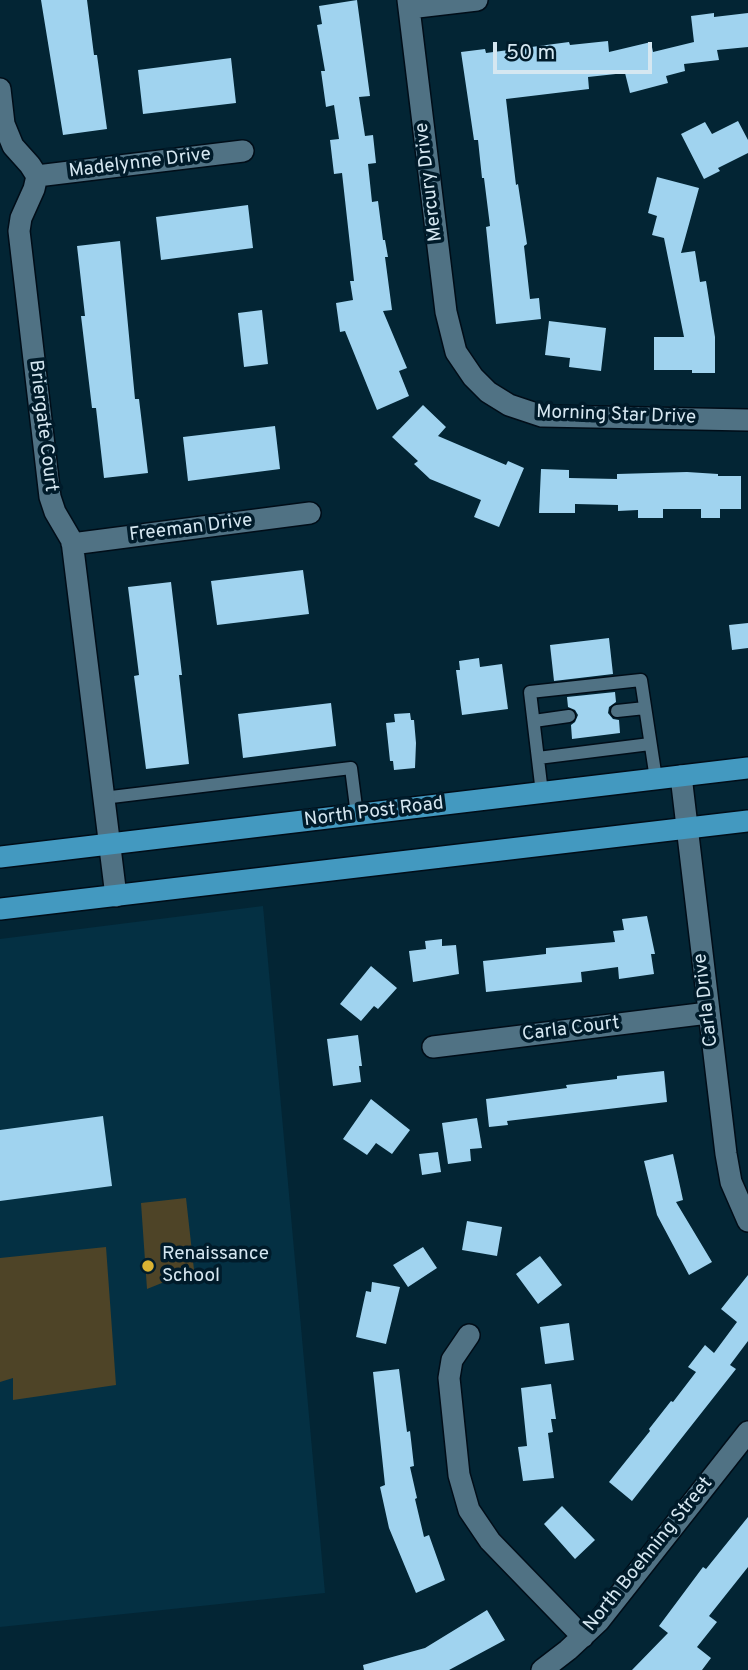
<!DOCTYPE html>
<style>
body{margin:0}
#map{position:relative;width:748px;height:1670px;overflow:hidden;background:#032534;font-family:Overpass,sans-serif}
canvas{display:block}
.scale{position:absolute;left:493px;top:42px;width:159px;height:32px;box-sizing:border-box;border:4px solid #d5e7f1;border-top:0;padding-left:9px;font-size:21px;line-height:24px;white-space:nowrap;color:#d5e7f1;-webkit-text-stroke:5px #001b2a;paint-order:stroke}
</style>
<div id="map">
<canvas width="748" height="1670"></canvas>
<div class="scale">50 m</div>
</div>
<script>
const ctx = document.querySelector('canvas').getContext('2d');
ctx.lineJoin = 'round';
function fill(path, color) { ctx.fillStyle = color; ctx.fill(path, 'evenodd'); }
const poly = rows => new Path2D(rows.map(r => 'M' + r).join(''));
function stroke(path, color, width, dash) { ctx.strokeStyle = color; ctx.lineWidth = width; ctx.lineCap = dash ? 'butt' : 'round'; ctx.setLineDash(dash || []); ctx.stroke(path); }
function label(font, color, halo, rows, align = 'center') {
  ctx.font = font + ' Overpass,sans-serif'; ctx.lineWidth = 7; ctx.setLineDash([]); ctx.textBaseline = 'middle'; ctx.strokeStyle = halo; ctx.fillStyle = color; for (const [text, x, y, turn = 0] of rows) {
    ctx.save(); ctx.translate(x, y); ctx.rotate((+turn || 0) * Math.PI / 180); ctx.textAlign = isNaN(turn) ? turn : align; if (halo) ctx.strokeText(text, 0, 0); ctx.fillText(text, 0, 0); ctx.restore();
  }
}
const built = poly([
 [263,906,325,1593,0,1627,0,939]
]);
const green = poly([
 [186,1198,194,1270,147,1289,141,1203],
 [106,1247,116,1385,13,1400,13,1378,0,1382,0,1258]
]);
const building = poly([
 [41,0,87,0,94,55,97,55,107,129,63,135],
 [357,0,370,96,359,97,365,136,373,135,376,163,368,164,372,202,378,201,383,240,385,240,388,257,385,257,392,310,383,311,407,368,399,371,409,396,377,410,345,331,340,332,336,303,353,300,350,281,354,281,342,173,334,174,330,140,339,139,334,105,326,107,321,71,325,71,317,25,322,24,319,6],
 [714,13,714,17,748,13,748,47,717,50,719,60,684,64,685,71,666,76,668,83,630,93,625,73,588,77,589,89,506,99,516,185,518,184,527,244,524,246,530,299,539,298,541,319,496,324,486,227,490,226,484,178,482,178,478,140,474,140,461,52,485,49,486,53,569,42,570,45,608,41,609,52,651,42,653,52,694,42,691,16],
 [231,58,236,103,143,114,138,70],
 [738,121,748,140,748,153,718,168,720,171,704,179,681,134,705,122,712,134],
 [657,177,699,188,681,253,695,251,700,282,706,281,715,337,715,373,692,373,692,370,654,370,654,337,684,337,664,238,652,235,657,216,648,213],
 [248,205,253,248,161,260,156,217],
 [120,241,135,399,139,399,148,473,104,478,96,408,92,408,81,316,85,316,77,246],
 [262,310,268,364,244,367,238,313],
 [549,321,606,328,601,371,569,367,570,358,545,355],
 [423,405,446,427,438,436,506,465,508,461,524,468,499,527,474,517,481,500,430,479,414,464,418,461,392,437],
 [275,426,280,469,188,481,183,437],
 [541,469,569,470,569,478,617,479,617,474,687,472,718,474,718,476,741,476,741,509,720,509,720,518,701,518,701,509,663,509,663,518,638,518,638,510,618,511,618,505,575,504,575,513,539,513],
 [303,570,309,614,217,625,211,581],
 [171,582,182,675,179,675,189,764,146,769,134,676,139,675,128,587],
 [748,623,748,648,732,650,729,625],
 [609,638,613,674,554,681,550,645],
 [479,658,480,667,502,664,508,709,462,715,456,670,460,670,459,661],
 [615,692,616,702,609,707,608,713,613,719,619,720,620,733,572,739,571,725,575,722,578,715,575,710,568,707,567,697],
 [331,703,336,746,243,758,238,714],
 [410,713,411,720,414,720,416,743,415,768,394,770,393,761,390,761,386,723,395,722,394,714],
 [647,916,655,954,651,954,654,974,619,979,618,967,581,972,582,982,486,992,483,961,546,954,546,948,615,942,613,931,624,930,622,919],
 [442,939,442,946,456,945,459,974,413,982,409,951,426,949,425,941],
 [371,966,397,988,378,1009,374,1006,361,1021,340,1004],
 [358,1035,362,1066,359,1066,361,1082,333,1086,327,1039],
 [664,1071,667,1102,507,1121,508,1125,489,1127,486,1099,567,1088,566,1085,617,1079,617,1076],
 [371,1099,410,1130,392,1154,376,1143,367,1155,343,1139],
 [103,1116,112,1186,0,1201,0,1130],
 [477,1118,482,1148,470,1149,471,1161,448,1164,442,1123],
 [438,1152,441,1172,422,1175,419,1154],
 [673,1154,683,1200,676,1202,712,1262,689,1275,657,1215,644,1161],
 [467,1221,502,1227,497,1256,462,1250],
 [423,1247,437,1268,408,1287,393,1265],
 [540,1256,562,1285,538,1304,516,1274],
 [748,1275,748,1341,730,1365,736,1369,632,1501,609,1482,650,1431,649,1429,671,1401,673,1402,696,1372,688,1367,705,1345,714,1353,737,1322,721,1309],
 [372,1282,400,1287,386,1344,356,1337,366,1291,371,1292],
 [569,1323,574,1360,545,1364,540,1327],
 [399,1369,407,1432,410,1431,414,1466,410,1467,417,1498,415,1499,424,1537,429,1535,445,1580,416,1593,389,1528,380,1487,385,1485,373,1372],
 [551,1384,556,1419,551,1419,553,1432,548,1433,554,1478,523,1481,518,1447,527,1446,521,1388],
 [562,1506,595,1540,575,1559,544,1524],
 [748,1517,748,1567,709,1616,717,1622,697,1647,711,1658,702,1670,632,1670,668,1633,659,1626,703,1567,706,1569],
 [487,1610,505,1640,449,1670,364,1670,363,1665,425,1648]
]);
const lane = poly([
 [617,711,645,708],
 [534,721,569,716],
 [538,758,650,744],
 [542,793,530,692,641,680,656,779],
 [103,798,351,768,357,815]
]);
const street = poly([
 [408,0,446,312,456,352,473,377,488,392,509,405,542,416,748,420],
 [409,8,477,0],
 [0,89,4,124,13,146,30,165,37,176,34,189,21,218,19,231,50,497,55,512,72,541,116,896],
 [37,176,243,151],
 [72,544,310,513],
 [681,776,726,1154,731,1182,748,1221],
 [433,1047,708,1013],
 [469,1335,452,1360,449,1378,459,1475,469,1510,490,1541,583,1637],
 [542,1670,568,1650,599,1621,748,1432]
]);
const primary = poly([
 [0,857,748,768],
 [0,909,748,821]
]);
const markers = [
 [148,1266,7,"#dab333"]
];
const streetNames = [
 ["Madelynne Drive",140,164,-7],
 ["Mercury Drive",430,182,-97],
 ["Morning Star Drive",616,416,2],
 ["Briergate Court",42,426,83],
 ["Freeman Drive",191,529,-7],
 ["North Post Road",374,813,-7],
 ["Carla Drive",707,1000,-97],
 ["Carla Court",571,1030,-7],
 ["North Boehning Street",649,1555,-51]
];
const poiNames = [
 ["Renaissance",162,1255],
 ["School",162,1277]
];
fill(built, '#043043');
fill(green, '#4e4427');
fill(building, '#a0d3ef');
stroke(lane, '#000d18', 15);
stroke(street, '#000d18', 24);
stroke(primary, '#000d18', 24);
stroke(lane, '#507284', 12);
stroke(street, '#507284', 21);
stroke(primary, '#4399c0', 21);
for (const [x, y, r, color] of markers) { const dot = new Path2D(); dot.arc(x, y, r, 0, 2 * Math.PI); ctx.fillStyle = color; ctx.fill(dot); stroke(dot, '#001b2a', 2.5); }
label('19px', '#d5e7f1', '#001b2a', streetNames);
label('19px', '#d5e7f1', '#001b2a', poiNames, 'left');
</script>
